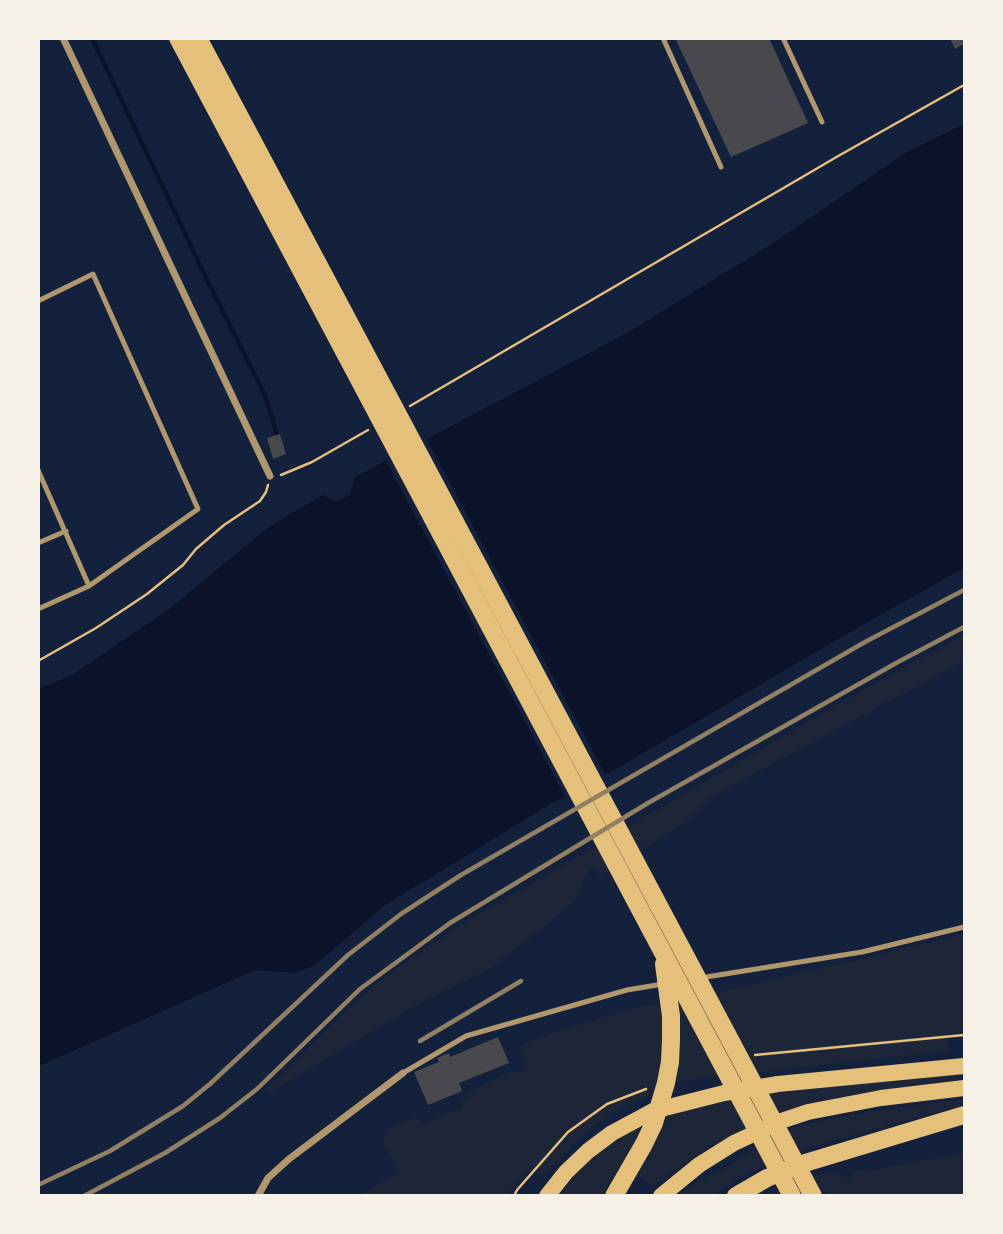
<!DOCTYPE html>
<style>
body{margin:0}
#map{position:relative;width:1003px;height:1234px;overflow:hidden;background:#14213d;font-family:"Exo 2",sans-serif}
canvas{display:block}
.frame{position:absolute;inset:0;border:40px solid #f6f1e7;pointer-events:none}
</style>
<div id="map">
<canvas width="1003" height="1234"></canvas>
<div class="frame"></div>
</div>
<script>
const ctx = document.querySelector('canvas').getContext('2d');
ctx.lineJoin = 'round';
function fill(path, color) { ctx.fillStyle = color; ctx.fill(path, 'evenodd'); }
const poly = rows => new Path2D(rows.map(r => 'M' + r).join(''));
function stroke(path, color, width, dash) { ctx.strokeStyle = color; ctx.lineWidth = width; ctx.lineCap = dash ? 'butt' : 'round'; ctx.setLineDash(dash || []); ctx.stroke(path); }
const green = poly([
 [964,635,964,661,713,796,688,820,601,876,591,868,587,871,579,896,554,919,486,971,407,1010,273,1091,267,1093,266,1089,301,1055,373,986,415,955,457,927,850,697],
 [964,934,964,1032,951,1033,948,1035,949,1051,672,1082,649,1096,613,1113,587,1131,542,1176,537,1173,538,1170,533,1167,507,1195,359,1196,399,1171,383,1143,387,1130,415,1117,423,1124,462,1107,462,1101,473,1090,511,1071,512,1073,526,1069,519,1046,561,1030,635,1008,742,987],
 [964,1072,964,1079,837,1097,787,1110,743,1129,708,1148,652,1187,639,1175,622,1164,602,1195,560,1196,571,1180,599,1152,622,1135,672,1114,697,1106,783,1092],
 [964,1099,964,1105,807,1148,749,1173,713,1195,678,1196,697,1181,723,1171,754,1147,795,1127,852,1114],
 [964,1153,964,1195,831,1196,828,1191,819,1195,763,1196,818,1174,836,1173,852,1179,857,1168,870,1170]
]);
const water = poly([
 [964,124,964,568,857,628,623,765,549,805,384,906,315,965,294,973,255,970,39,1066,38,689,72,675,169,609,270,526,323,495,335,501,349,496,355,477,627,333,781,238,905,153]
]);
const pier = poly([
 [425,436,607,778,567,800,384,457]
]);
const stream = poly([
 [92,38,209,284,265,395,277,434]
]);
const building = poly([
 [675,38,769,38,808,123,731,157],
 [950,38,964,38,964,44,955,49],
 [280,434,286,454,273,459,267,438],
 [498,1037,509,1063,459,1083,462,1091,428,1105,414,1072,439,1062,437,1058,449,1053,450,1057]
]);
const path = poly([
 [410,406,840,155,964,85],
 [281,475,312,462,368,430],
 [38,661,96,628,147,594,183,565,196,549,224,525,260,501,266,492,268,485],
 [755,1055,964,1035],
 [514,1196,517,1190,568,1132,607,1104,646,1089]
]);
const service = poly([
 [663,38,721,167],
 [783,38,822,122],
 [38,301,93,274,198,509,89,586,38,470],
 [38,543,66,531],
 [38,609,89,586],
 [700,978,862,952,964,927],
 [403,1073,466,1036,627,990,663,984]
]);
const minor = poly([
 [63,38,270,476],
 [258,1196,268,1178,289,1159,403,1073]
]);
const primary = poly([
 [547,1196,566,1172,588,1151,612,1133,653,1111,724,1093,778,1084,964,1066],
 [661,1196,699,1165,734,1143,781,1121,808,1112,839,1106,881,1098,964,1088]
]);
const motorway = poly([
 [178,38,792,1196],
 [198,38,813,1196],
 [614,1196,644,1144,654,1123,666,1083,670,1062,671,1040,671,1016,664,964],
 [736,1196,767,1178,805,1163,964,1115]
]);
const rail = poly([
 [420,1041,521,981],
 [38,1185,110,1151,183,1106,210,1084,348,955,401,914,461,875,865,642,964,590],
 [84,1196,165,1153,220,1118,257,1089,360,989,450,923,648,803,898,662,964,627]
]);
fill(green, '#1d2539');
fill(water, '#0b132b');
fill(pier, '#14213d');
stroke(stream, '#0b132b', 4.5);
fill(building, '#48494c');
stroke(path, '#e5c07b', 2.5);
stroke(service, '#b1986c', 5);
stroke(minor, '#b1986c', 7);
stroke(primary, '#e5c07b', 16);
stroke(motorway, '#e5c07b', 18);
stroke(rail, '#918062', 4.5);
</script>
